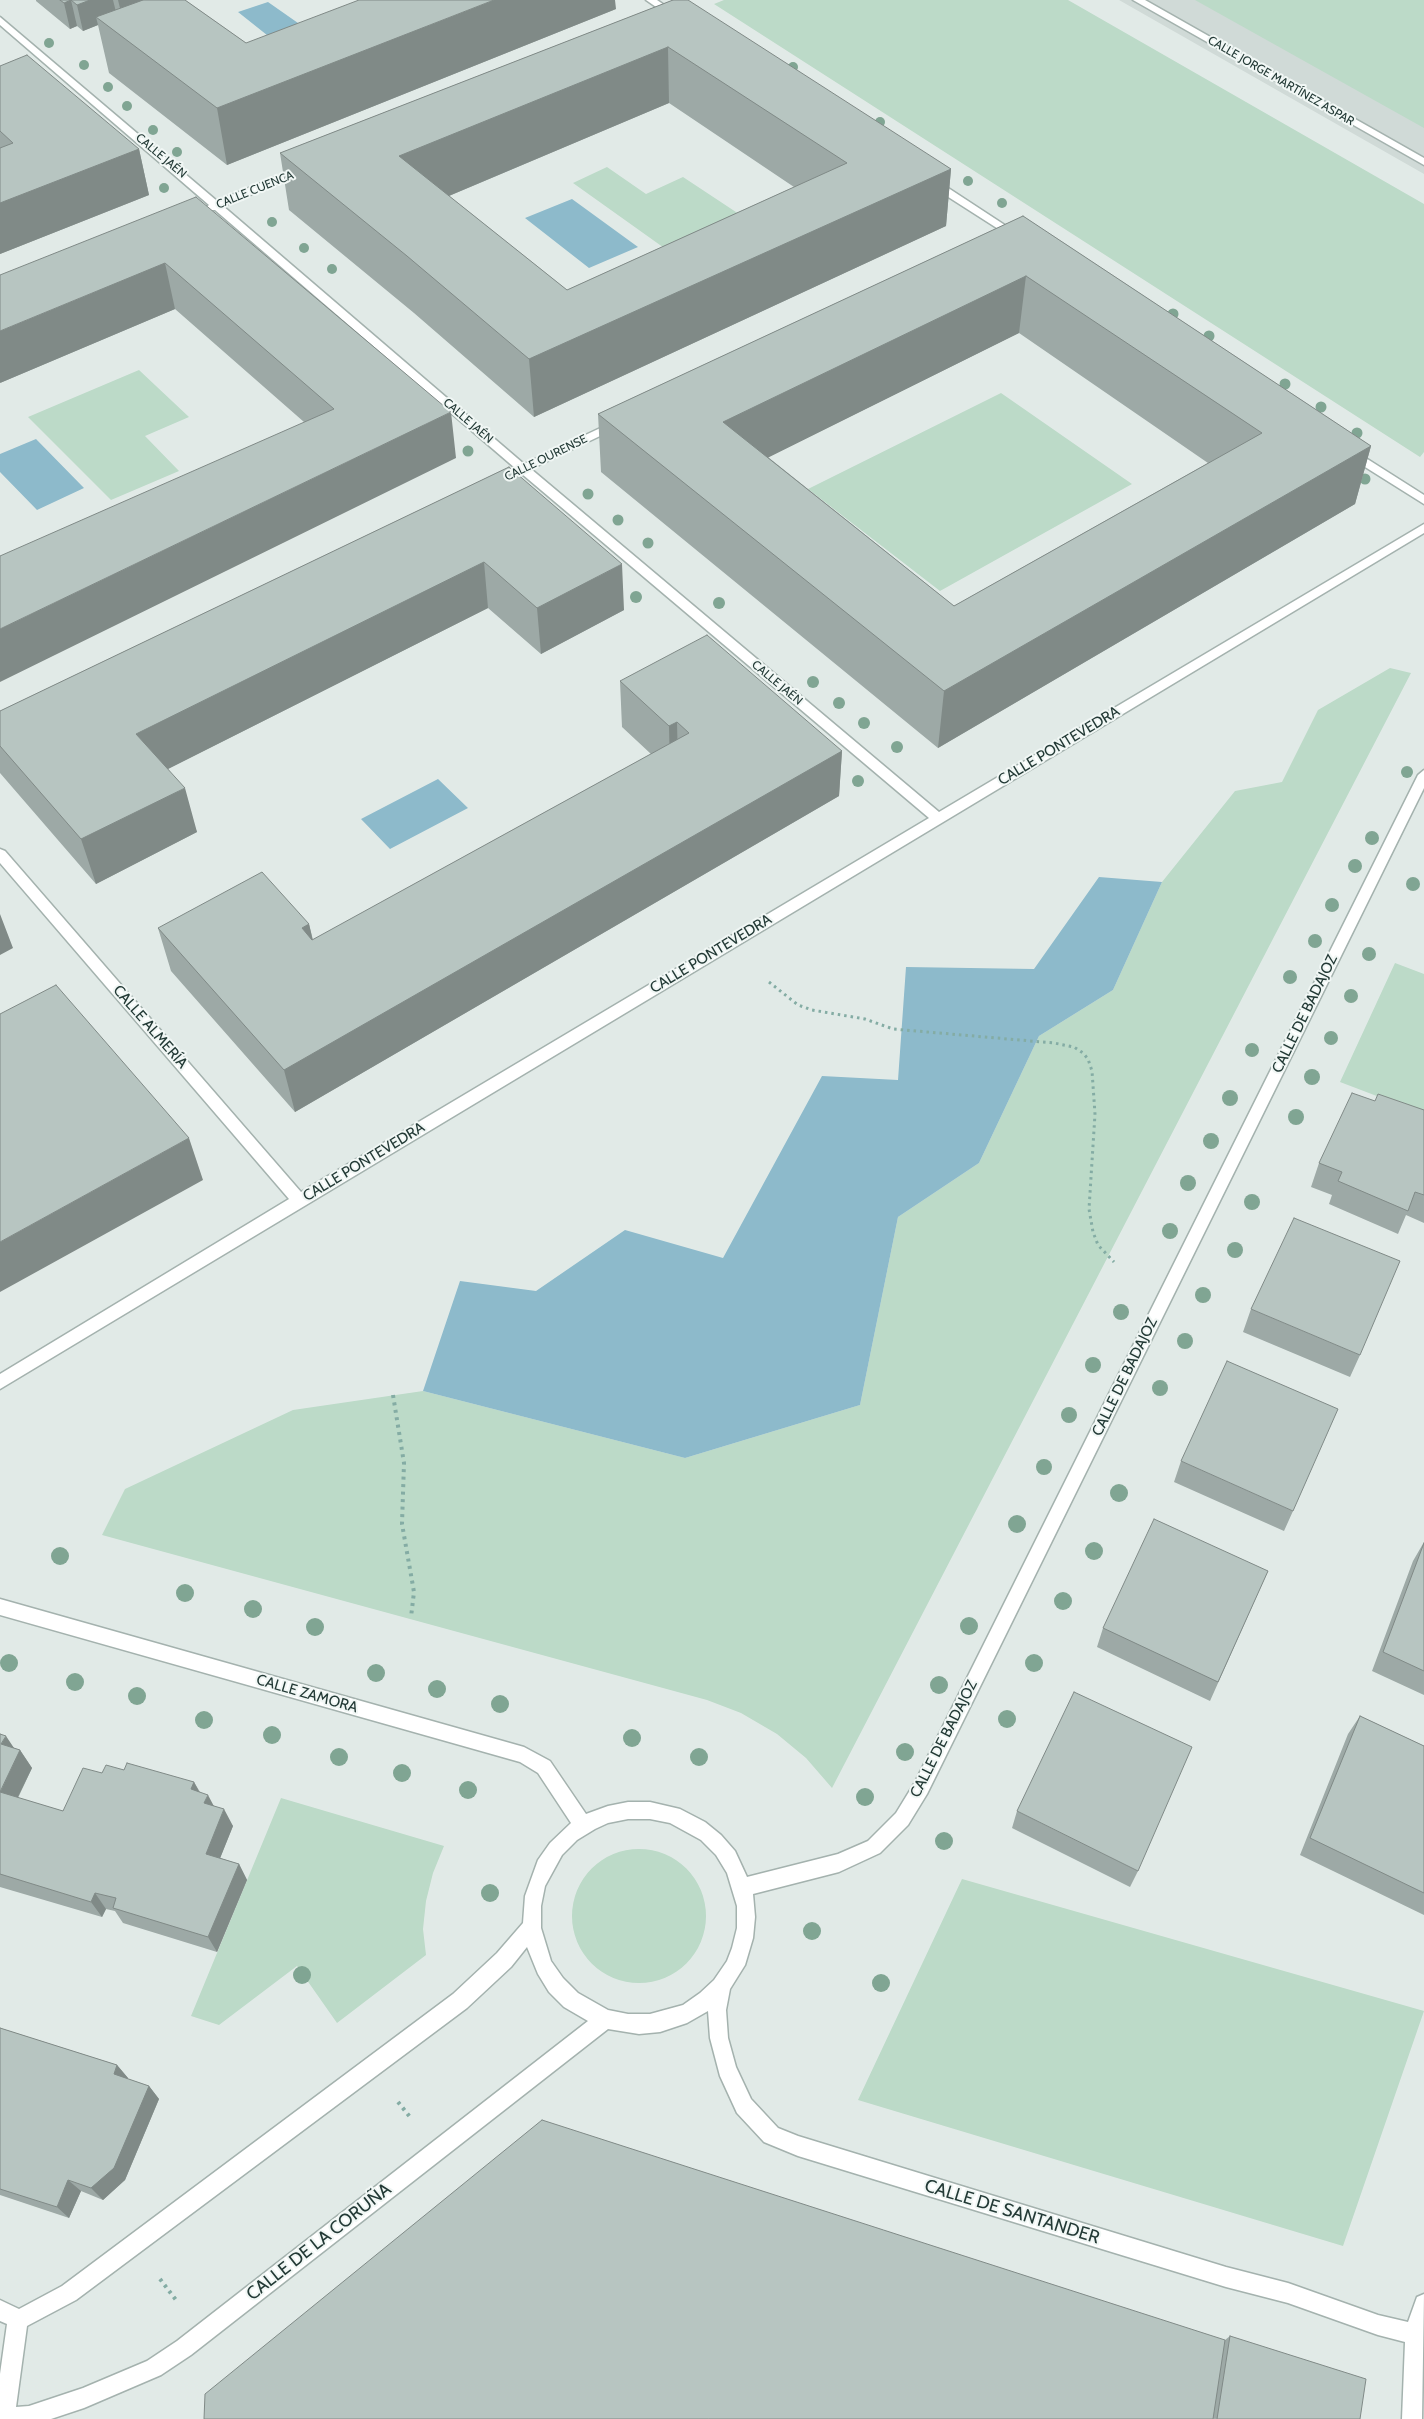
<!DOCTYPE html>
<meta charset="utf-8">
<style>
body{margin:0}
canvas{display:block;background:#e1eae7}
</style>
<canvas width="1424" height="2419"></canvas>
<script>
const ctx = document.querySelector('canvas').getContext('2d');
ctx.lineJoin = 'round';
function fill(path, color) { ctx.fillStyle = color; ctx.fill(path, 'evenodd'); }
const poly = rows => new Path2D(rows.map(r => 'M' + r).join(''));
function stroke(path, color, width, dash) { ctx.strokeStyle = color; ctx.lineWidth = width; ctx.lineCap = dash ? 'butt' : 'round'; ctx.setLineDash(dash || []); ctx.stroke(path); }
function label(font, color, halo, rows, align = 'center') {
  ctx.font = font + ' Cabin,sans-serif'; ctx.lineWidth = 4; ctx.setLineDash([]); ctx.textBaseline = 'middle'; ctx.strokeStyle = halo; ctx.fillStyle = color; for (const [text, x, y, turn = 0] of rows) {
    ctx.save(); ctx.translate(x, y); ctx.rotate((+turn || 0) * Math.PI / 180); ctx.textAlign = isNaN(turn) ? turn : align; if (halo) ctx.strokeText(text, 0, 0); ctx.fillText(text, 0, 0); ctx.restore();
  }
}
const built = poly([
 [1119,0,1424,0,1424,174]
]);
const green = poly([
 [724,0,1068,0,1424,204,1424,452,1420,457,714,4],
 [1195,0,1424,0,1424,128],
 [607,167,646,194,683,177,742,216,667,250,573,183],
 [139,370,189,417,145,436,179,471,111,500,28,417],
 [1001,393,1132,484,940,591,808,489],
 [1390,668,1411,673,832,1788,806,1758,777,1734,741,1713,707,1700,102,1535,125,1489,293,1410,423,1391,685,1458,860,1405,898,1217,979,1163,1039,1036,1113,990,1162,882,1235,791,1282,782,1318,710],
 [1395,963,1424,974,1424,1114,1340,1082],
 [281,1798,444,1846,433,1873,426,1901,423,1929,426,1955,337,2023,297,1966,219,2025,191,2016],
 '572 1916a67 67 0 1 1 134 0a67 67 0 1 1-134 0Z',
 [962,1879,1424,2011,1343,2246,858,2100]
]);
const water = poly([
 [268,2,308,30,277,43,238,12],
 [572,199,638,247,589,268,525,218],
 [36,439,84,488,37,510,0,472,0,454],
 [438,779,468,808,390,849,361,819],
 [1099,877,1162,882,1113,990,1039,1036,979,1163,898,1217,860,1405,685,1458,423,1391,460,1281,536,1291,625,1230,723,1258,822,1076,898,1080,906,967,1034,969]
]);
const pathFar1 = poly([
 [769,982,798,1005,812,1010,865,1019,893,1029,1054,1043,1074,1047,1083,1053,1088,1059,1092,1071,1095,1114,1089,1209,1093,1232,1098,1245,1114,1262]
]);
const path = poly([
 [393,1395,404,1463,402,1524,414,1592,411,1617],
 [398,2102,410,2117],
 [160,2279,176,2300]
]);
const minor = poly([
 [646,0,657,0,680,16,672,18,646,0],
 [1133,0,1145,0,1424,158,1424,165,1133,0],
 [0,17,217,201,298,168,306,168,306,172,223,206,524,464,613,422,621,422,621,426,531,469,939,812,1424,524,1424,533,0,1389,0,1374,289,1199,0,863,0,849,5,851,301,1192,929,818,522,474,512,475,510,472,515,468,215,210,206,210,205,208,209,205,0,25,0,17],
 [932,179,936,180,1023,237,1022,239,1014,239,928,184,927,182,932,179],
 [1350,448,1424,495,1424,504,1346,455,1346,449,1350,448],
 [1424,770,1424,788,927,1794,908,1825,880,1853,839,1872,753,1894,755,1917,753,1938,745,1965,730,1989,726,2010,728,2038,736,2067,751,2099,778,2128,798,2136,1226,2267,1288,2283,1378,2315,1408,2322,1417,2297,1424,2294,1422,2419,1402,2419,1405,2342,1378,2335,1288,2303,1226,2287,798,2156,764,2142,737,2113,720,2076,710,2038,708,2011,687,2023,660,2032,639,2034,608,2029,191,2355,161,2375,84,2408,51,2419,0,2419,0,2374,7,2324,0,2321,0,2300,19,2309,62,2286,453,1994,497,1953,523,1923,525,1896,538,1860,550,1843,571,1823,538,1773,520,1762,0,1615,0,1599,524,1747,550,1761,586,1814,608,1806,628,1802,650,1802,680,1809,705,1822,721,1835,735,1851,747,1877,838,1854,868,1841,896,1813,915,1782,1418,775,1424,770],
 [628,1819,650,1819,670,1823,701,1840,716,1855,727,1873,737,1906,737,1928,732,1948,727,1961,714,1980,700,1993,683,2005,650,2014,628,2014,608,2010,578,1993,563,1978,551,1961,541,1928,541,1906,545,1886,562,1855,577,1840,595,1829,608,1823,628,1819],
 [527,1947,538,1974,549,1992,564,2007,588,2021,177,2341,147,2361,83,2388,29,2406,16,2407,27,2326,76,2300,467,2008,511,1967,527,1947]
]);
const trees = [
 [49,43,5],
 [84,65,5],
 [793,67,5],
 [108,87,5],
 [127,106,5],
 [880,122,5],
 [153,130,5],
 [177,152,5],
 [968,181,5],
 [164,188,5],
 [1002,203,5],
 [272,222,5],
 [304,248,5],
 [332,269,5],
 [1173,314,5.5],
 [1209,336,5.5],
 [1285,384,5.5],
 [1321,407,5.5],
 [1357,433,5.5],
 [468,451,5.5],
 [1365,479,5.5],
 [588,494,5.5],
 [618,520,5.5],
 [648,543,5.5],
 [636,597,6],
 [719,603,6],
 [813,682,6],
 [839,703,6],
 [864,723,6],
 [897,747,6],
 [1407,772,6],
 [858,781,6],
 [1372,838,7],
 [1355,866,7],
 [1413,884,7],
 [1332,905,7],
 [1315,941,7],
 [1369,954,7],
 [1290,977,7],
 [1351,996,7],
 [1331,1038,7],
 [1252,1050,7],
 [1312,1077,8],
 [1230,1098,8],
 [1296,1117,8],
 [1211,1141,8],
 [1188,1183,8],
 [1252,1202,8],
 [1170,1231,8],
 [1235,1250,8],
 [1203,1295,8],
 [1121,1312,8],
 [1185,1341,8],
 [1093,1365,8],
 [1160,1388,8],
 [1069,1415,8],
 [1044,1467,8],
 [1119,1493,9],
 [1017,1524,9],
 [1094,1551,9],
 [60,1556,9],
 [185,1593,9],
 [1063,1601,9],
 [253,1609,9],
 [969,1626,9],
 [315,1627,9],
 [9,1663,9],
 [1034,1663,9],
 [376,1673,9],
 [75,1682,9],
 [939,1685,9],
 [437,1689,9],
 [137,1696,9],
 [500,1704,9],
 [1007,1719,9],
 [204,1720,9],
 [272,1735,9],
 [632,1738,9],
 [905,1752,9],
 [339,1757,9],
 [699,1757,9],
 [402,1773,9],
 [468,1790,9],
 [865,1797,9],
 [944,1841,9],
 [490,1893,9],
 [812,1931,9],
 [302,1975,9],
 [881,1983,9]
];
const wall = poly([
 [36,0,185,0,246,43,616,9,227,165,109,73,98,25,83,31,77,26,70,29,36,1],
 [673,0,951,169,946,226,534,417,414,313,289,210,280,153],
 [669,103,794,187,567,290,449,196],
 [0,66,139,149,149,195,0,254],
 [196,197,456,458,304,422,175,309,0,383],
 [1023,216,1371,446,1355,504,938,748,601,472,598,414],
 [1019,333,1208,463,954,606,768,457],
 [509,467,624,610,541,654,488,608,168,769,197,832,96,884,0,773,0,711],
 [620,681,842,751,839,796,295,1112,171,971,158,928,309,924,313,940,651,754,622,727],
 [1375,1101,1424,1110,1424,1223,1406,1215,1398,1234,1329,1204,1332,1195,1311,1187,1319,1163],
 [1251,1309,1360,1355,1350,1377,1243,1332],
 [1181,1461,1293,1511,1284,1531,1174,1482],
 [1424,1542,1424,1695,1372,1671,1413,1561],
 [1268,1571,1210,1701,1097,1647,1103,1628],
 [1360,1716,1424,1746,1424,1915,1300,1855,1348,1734],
 [0,1734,14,1748,20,1750,32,1768,18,1798,63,1811,102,1773,124,1770,194,1782,200,1792,214,1806,233,1826,220,1858,239,1864,247,1880,217,1952,123,1923,115,1911,106,1909,102,1917,0,1887],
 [1017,1811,1138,1871,1130,1887,1012,1828],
 [0,2028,117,2065,128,2078,128,2079,149,2086,159,2099,125,2180,103,2200,81,2191,69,2218,0,2195],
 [1230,2336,1360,2419,204,2419,1225,2340]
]);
const shadedWall = poly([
 [71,0,77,26,70,29,64,3],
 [90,0,113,0,116,12,96,17,98,25,83,31,77,5],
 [118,0,149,0,122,16],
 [494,0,615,0,616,9,227,165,217,108],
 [668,47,669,103,406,214,399,156],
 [139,149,149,195,0,254,0,203],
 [951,169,946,226,534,417,529,359],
 [165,263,175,309,0,383,0,331],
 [1026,276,1019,333,723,480,723,422],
 [451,412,456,458,0,682,0,629],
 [1371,446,1355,504,938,748,944,691],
 [484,562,488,608,148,779,136,734],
 [622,564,624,610,541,654,537,608],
 [677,722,678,767,670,771,669,726],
 [842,751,839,796,295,1112,284,1070],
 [185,788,197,832,96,884,81,839],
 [0,914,13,948,0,955],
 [309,924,319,968,302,928],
 [189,1138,203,1180,0,1292,0,1242],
 [6,1736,18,1754,0,1747],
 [20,1750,32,1768,12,1809,0,1793],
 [194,1782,203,1799,191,1789],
 [208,1795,217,1812,204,1803],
 [224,1809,233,1826,215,1871,206,1854],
 [239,1864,247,1880,217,1952,208,1937],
 [95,1893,106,1909,102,1917,91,1902],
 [117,2065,128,2078,125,2087,114,2074],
 [149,2086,159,2099,125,2180,103,2200,91,2188],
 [68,2180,81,2191,69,2218,57,2207]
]);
const building = poly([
 [60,0,90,0,77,5,71,0,64,3,60,0],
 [143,0,185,0,246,43,359,0,494,0,217,108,96,17,143,0],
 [673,0,688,0,951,169,529,359,407,256,280,153,673,0],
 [668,47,847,163,567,290,399,156,668,47],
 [27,55,139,149,0,203,0,148,13,143,0,131,0,66,27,55],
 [196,197,451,412,0,629,0,556,334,409,165,263,0,331,0,275,196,197],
 [1023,216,1371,446,944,691,598,414,1023,216],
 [1026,276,1262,433,954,606,723,422,1026,276],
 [509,467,622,564,537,608,484,562,136,734,185,788,81,839,0,746,0,711,509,467],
 [707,635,842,751,284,1070,158,928,262,872,309,924,302,928,312,940,689,733,677,722,669,726,620,681,707,635],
 [56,985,189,1138,0,1242,0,1014,56,985],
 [1352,1093,1375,1101,1378,1094,1424,1110,1424,1195,1415,1192,1408,1211,1338,1181,1342,1172,1319,1163,1352,1093],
 [1294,1218,1400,1261,1360,1355,1251,1309,1294,1218],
 [1227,1361,1338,1409,1293,1511,1181,1461,1227,1361],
 [1154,1519,1268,1571,1218,1682,1103,1628,1154,1519],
 [1424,1543,1424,1671,1383,1652,1424,1543],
 [1074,1692,1192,1747,1138,1871,1017,1811,1074,1692],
 [1360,1716,1424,1746,1424,1893,1310,1838,1360,1716],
 [0,1734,6,1736,1,1744,20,1750,0,1792,0,1734],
 [127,1763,194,1782,191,1789,208,1795,204,1803,224,1809,206,1854,239,1864,208,1937,113,1908,116,1898,95,1893,91,1902,0,1874,0,1792,63,1811,83,1768,102,1773,106,1765,124,1770,127,1763],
 [0,2028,117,2065,114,2074,149,2086,114,2168,91,2188,68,2180,57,2207,0,2189,0,2028],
 [542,2120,1225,2340,1213,2419,204,2419,205,2394,542,2120],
 [1230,2336,1366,2379,1360,2419,1217,2419,1230,2336]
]);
const farStreetnames = [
 ["CALLE JORGE MARTÍNEZ ASPAR",1281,81,30],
 ["CALLE JAÉN",161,156,40],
 ["CALLE CUENCA",255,190,-22],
 ["CALLE JAÉN",468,421,41],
 ["CALLE OURENSE",546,458,-26],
 ["CALLE JAÉN",777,683,40]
];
const streetNames = [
 ["CALLE PONTEVEDRA",1059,746,-31],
 ["CALLE PONTEVEDRA",711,954,-31],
 ["CALLE DE BADAJOZ",1305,1014,-64],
 ["CALLE ALMERÍA",150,1027,49],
 ["CALLE PONTEVEDRA",364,1162,-31],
 ["CALLE DE BADAJOZ",1125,1377,-64],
 ["CALLE ZAMORA",307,1694,16],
 ["CALLE DE BADAJOZ",944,1739,-63]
];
const nearStreetnames = [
 ["CALLE DE SANTANDER",1012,2212,17],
 ["CALLE DE LA CORUÑA",319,2242,-38]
];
fill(built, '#d0dad7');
fill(green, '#bcdac8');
fill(water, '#8dbacb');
stroke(minor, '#a4b2ae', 3);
stroke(pathFar1, '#84aca4', 3, [2.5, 4]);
stroke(path, '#84aca4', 4, [3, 4.5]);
fill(minor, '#fff');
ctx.fillStyle = '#80a593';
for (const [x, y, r] of trees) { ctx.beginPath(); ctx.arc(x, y, r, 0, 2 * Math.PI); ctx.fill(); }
fill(wall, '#9da9a6');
fill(shadedWall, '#808a87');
fill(building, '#b7c5c1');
stroke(building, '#808a87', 1);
label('12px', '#233a36', '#f1f7f5', farStreetnames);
label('15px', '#233a36', '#f1f7f5', streetNames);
label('18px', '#233a36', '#f1f7f5', nearStreetnames);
</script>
